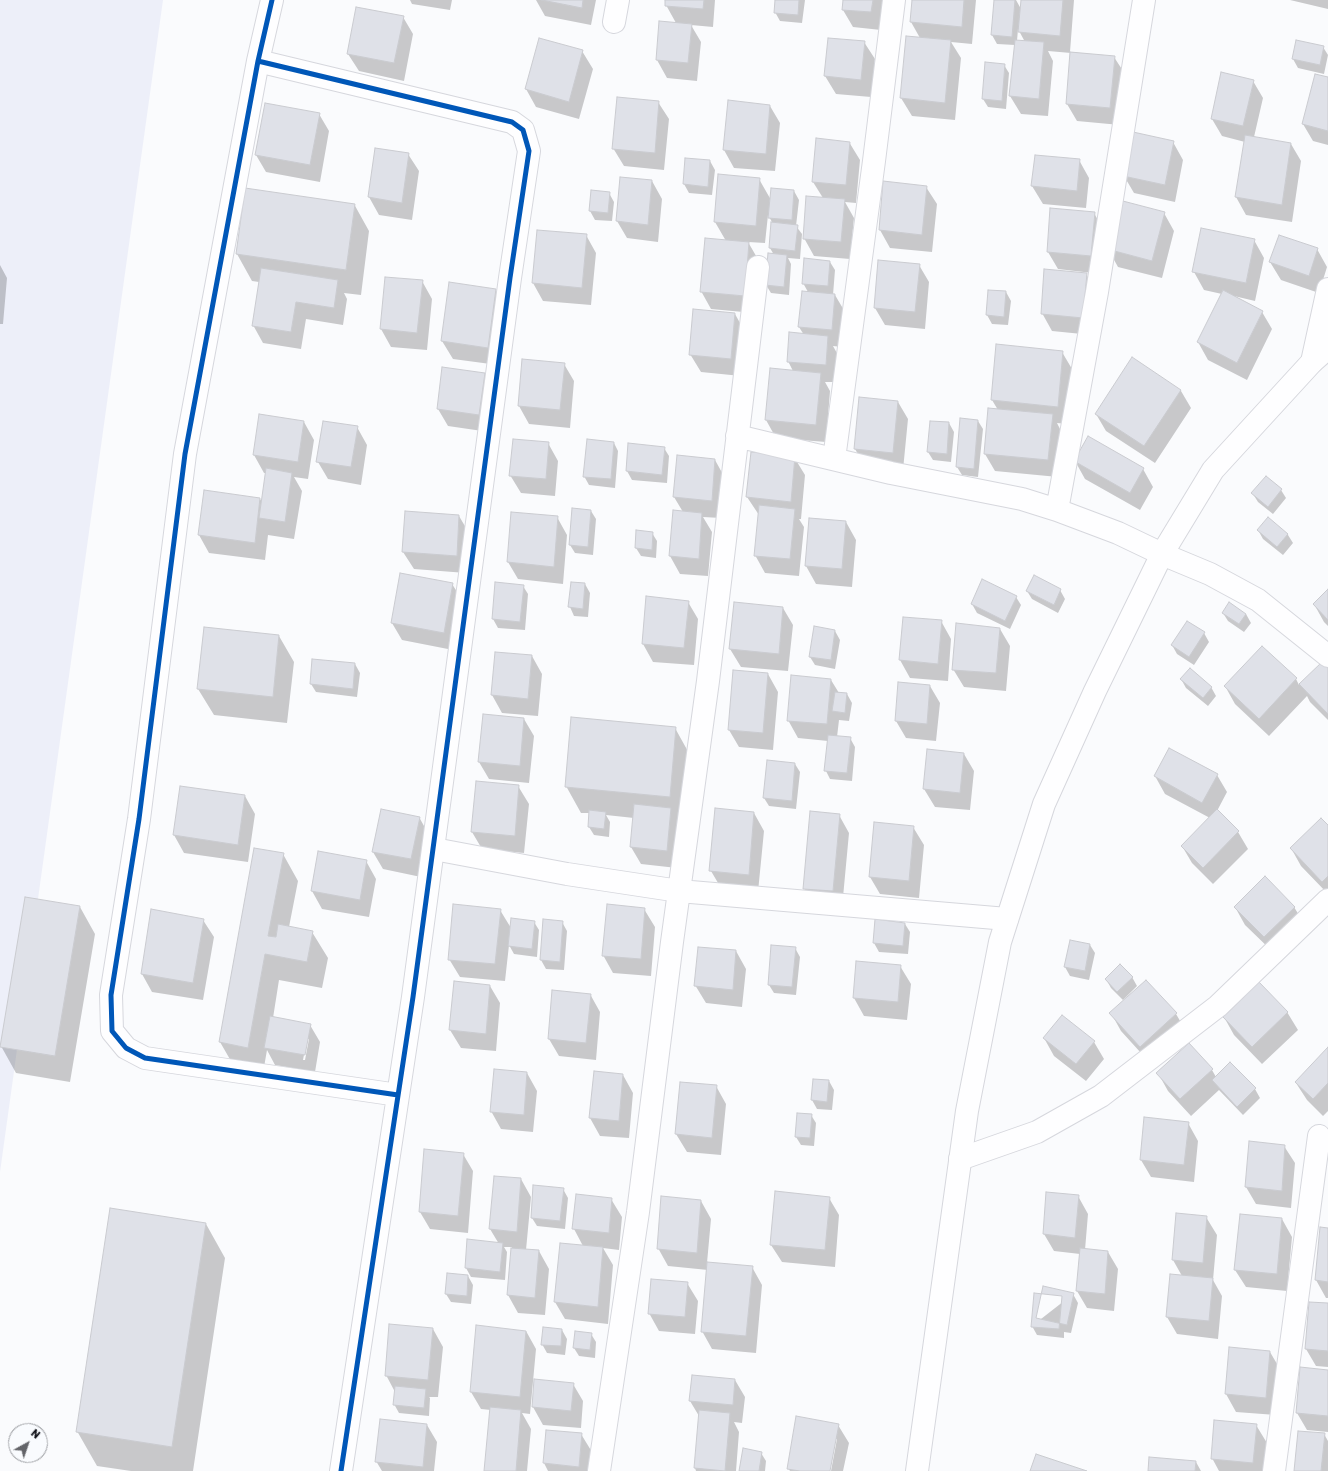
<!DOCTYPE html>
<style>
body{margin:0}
#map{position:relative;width:1328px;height:1471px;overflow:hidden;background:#fafbfd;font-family:Rubik,sans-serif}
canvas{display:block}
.north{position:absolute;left:8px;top:1423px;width:40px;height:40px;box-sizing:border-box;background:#f9fbfe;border:1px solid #9c9ea2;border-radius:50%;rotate:40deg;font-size:11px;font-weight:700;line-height:16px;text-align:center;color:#111219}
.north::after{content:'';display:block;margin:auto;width:14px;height:18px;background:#636469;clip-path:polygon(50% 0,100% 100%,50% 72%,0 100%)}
</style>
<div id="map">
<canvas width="1328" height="1471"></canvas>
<div class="north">N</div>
</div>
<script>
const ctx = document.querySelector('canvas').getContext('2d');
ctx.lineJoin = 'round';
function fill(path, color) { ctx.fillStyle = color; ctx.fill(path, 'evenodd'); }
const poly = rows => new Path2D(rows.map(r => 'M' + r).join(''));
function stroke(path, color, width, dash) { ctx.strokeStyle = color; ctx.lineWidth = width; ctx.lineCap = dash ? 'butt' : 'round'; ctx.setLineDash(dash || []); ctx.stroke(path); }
const built = poly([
 [0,0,163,0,0,1172]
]);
const shadow = poly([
 [410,0,452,0,450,10,412,4],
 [536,0,596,0,591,25,545,16],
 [666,0,715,0,713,27,691,25,701,42,697,81,667,78,657,60,660,22,676,23,666,5],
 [776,0,805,0,802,23,780,21,775,12],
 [844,0,884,0,881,30,853,27,843,10],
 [913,0,976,0,972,44,951,42,961,58,955,120,912,116,901,98,920,38,911,22],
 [995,0,1016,0,1021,9,1022,0,1074,0,1070,52,1114,57,1125,74,1120,125,1077,121,1067,104,1071,53,1048,51,1053,61,1048,116,1021,114,1010,96,1015,45,997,44,992,35],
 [1018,29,1025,42,1017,41],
 [1290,0,1328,0,1328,9],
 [403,17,413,34,404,81,359,71,348,54],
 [864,42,875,59,871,97,836,94,825,76],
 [1323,47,1328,55,1324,74,1298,68,1293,59],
 [582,51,593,69,579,119,536,107,526,89],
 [1004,65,1009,73,1006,109,988,107,983,99],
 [1328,78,1328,145,1313,141,1303,124],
 [1253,81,1263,98,1254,137,1291,144,1301,161,1292,222,1246,215,1236,197,1245,142,1222,136,1212,119],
 [658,102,669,119,664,170,624,166,613,148],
 [770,106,780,123,775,171,734,168,724,150],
 [319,114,329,131,320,182,266,172,256,155],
 [849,142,860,160,856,203,845,202,854,218,850,259,814,256,804,238,823,198,813,182],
 [1173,142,1183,160,1175,202,1134,193,1124,176],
 [375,149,408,154,419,171,412,220,379,215,369,197],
 [1035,156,1079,160,1089,178,1086,208,1043,204,1032,186],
 [686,159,710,161,715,170,712,195,689,193,684,184],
 [759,179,771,200,794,191,799,200,796,226,802,234,800,259,788,258,791,264,789,295,771,293,766,285,774,255,770,248,772,222,768,215,765,243,748,242,759,261,754,313,711,309,701,291,726,241,715,222],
 [652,181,662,199,658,242,627,238,617,221],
 [884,182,926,187,937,204,932,252,890,248,880,230],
 [246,189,354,204,369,231,361,295,344,293,347,299,343,325,306,319,301,349,263,343,253,325,259,282,252,281,237,254],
 [609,193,614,202,612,221,595,220,590,211],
 [1094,213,1104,231,1101,274,1058,269,1048,252],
 [1164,213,1174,231,1162,278,1118,267,1108,249],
 [538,231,586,235,596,253,591,305,543,301,533,283],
 [1254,240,1264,258,1255,301,1234,296,1262,312,1272,329,1247,380,1208,360,1198,342,1222,294,1204,290,1194,272],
 [1317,249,1327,267,1319,293,1281,280,1270,262],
 [830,262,835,270,833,295,835,295,845,312,842,347,833,346,838,355,835,382,825,382,830,391,826,442,776,438,766,420,793,371,788,361,804,335,799,327,808,292,803,283],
 [0,265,7,278,3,324,0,324],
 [919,265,929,282,925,329,885,325,875,308],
 [1086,274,1097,292,1092,335,1052,331,1042,313],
 [422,281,432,299,427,350,391,347,381,329],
 [495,290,506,308,498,365,453,359,442,341],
 [989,291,1006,292,1011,301,1008,325,992,324,987,315],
 [735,314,745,332,741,376,701,372,690,354],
 [1062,352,1072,369,1067,424,1057,423,1062,433,1058,477,995,471,985,454,998,410,992,400],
 [1132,359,1181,391,1191,408,1155,463,1106,431,1096,414],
 [564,364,574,381,570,428,529,424,519,406],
 [484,374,494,392,489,432,448,426,438,409],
 [898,402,908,419,903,470,865,466,855,449],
 [260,415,304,422,314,440,308,479,294,477,302,491,294,539,268,535,265,560,209,553,199,535,205,491,260,499,262,502,266,473,264,473,254,455],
 [978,421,983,429,978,477,962,475,957,467],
 [949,423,954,432,951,462,933,460,928,452],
 [357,427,367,445,361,485,328,479,318,462],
 [548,443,558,461,555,496,521,493,510,475],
 [614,443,618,451,615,488,589,485,584,476],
 [664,448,669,456,667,483,632,480,627,471],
 [751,453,794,457,805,475,801,519,799,519,804,527,799,576,765,573,755,555,759,515,747,497],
 [715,460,725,478,721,518,703,517,712,532,708,576,680,574,670,556,683,512,674,497],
 [1075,461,1143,469,1153,487,1140,510,1085,479],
 [1281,490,1286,498,1273,514,1258,502,1253,494],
 [591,511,596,519,593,555,575,553,570,545],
 [459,516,469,533,466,573,414,569,403,552],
 [557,517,567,535,563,584,518,579,508,562],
 [1268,518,1288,535,1293,543,1283,555,1263,539,1258,530],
 [846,522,856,540,852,587,816,584,806,566],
 [652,533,657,541,656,558,641,556,636,548],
 [496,583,523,586,528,594,525,630,498,628,493,619],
 [452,584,463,601,453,650,402,640,392,623],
 [585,584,590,593,588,617,574,616,570,607],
 [1060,590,1065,599,1058,613,1032,599,1027,591],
 [1328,591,1328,626,1324,622,1314,604],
 [1016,597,1021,605,1010,629,977,613,972,604],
 [688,602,698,619,694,665,653,662,643,644],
 [783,608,793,625,788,671,741,667,730,649],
 [1223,613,1246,614,1251,623,1244,632,1228,621],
 [904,618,941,621,951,639,948,681,910,678,900,660],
 [204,628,279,636,294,662,287,723,214,715,198,689],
 [1000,629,1010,646,1006,691,964,687,953,669],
 [835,631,840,640,835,669,815,665,810,657],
 [1204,633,1209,642,1194,665,1177,654,1172,645],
 [496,653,532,656,542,674,538,716,502,713,492,695],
 [1322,663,1328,670,1328,720,1310,702,1307,696,1269,736,1235,704,1225,686,1296,679,1299,685],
 [355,664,360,673,357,697,316,692,311,684],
 [768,674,778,692,773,750,739,747,729,730],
 [1181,679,1211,687,1216,696,1208,706,1186,688],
 [831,680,839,693,847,694,852,703,849,721,839,720,837,737,850,738,855,747,852,781,830,779,826,771,828,741,798,738,788,720],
 [930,686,940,703,936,741,906,738,896,721],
 [524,719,534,736,529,783,489,779,479,762],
 [675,728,690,755,677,868,641,864,631,847,634,818,606,815,610,822,609,837,594,835,589,827,590,813,581,813,566,786],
 [928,750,964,754,974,771,970,810,935,807,924,789],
 [795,764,800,772,796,809,769,806,764,798],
 [1217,775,1227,792,1217,811,1238,832,1248,849,1213,884,1192,863,1182,846,1210,818,1165,794,1155,776],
 [518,786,529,804,524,853,482,849,472,832],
 [245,796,255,814,248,862,184,853,174,835],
 [754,813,764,831,758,892,721,888,711,871],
 [839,815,849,833,842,908,814,906,804,888],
 [419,817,429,835,421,877,383,869,373,852],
 [1328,826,1328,894,1301,866,1291,848],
 [913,827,924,845,919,898,880,894,870,877],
 [255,849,283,854,298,881,289,927,312,932,328,958,322,988,279,980,273,1018,310,1025,320,1042,315,1072,275,1065,267,1050,263,1073,235,1068,220,1042],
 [307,1039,309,1039,305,1060,303,1060],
 [366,861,376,879,369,917,322,909,312,891],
 [80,907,95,934,70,1082,16,1073,1,1046],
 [1235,907,1294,907,1305,925,1275,954,1245,925],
 [644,909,655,927,651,976,613,973,603,955],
 [500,910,511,928,534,922,539,930,537,957,514,954,509,945,505,981,460,977,449,959],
 [203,920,214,937,203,1000,152,992,142,974],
 [562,922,567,931,564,970,546,969,541,960],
 [905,924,910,932,908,954,879,952,874,943],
 [1090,945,1095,953,1089,980,1070,976,1065,967],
 [795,948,800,957,796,995,774,993,769,985],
 [736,951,746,969,742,1007,706,1003,695,985],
 [900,966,911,984,907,1020,864,1016,854,998],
 [1132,977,1137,986,1123,1000,1111,988,1106,979],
 [1146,981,1176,1014,1186,1031,1151,1064,1121,1031,1111,1013],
 [490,986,500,1003,496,1051,461,1048,450,1030],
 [590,994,600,1012,596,1060,559,1056,549,1039],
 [1287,1012,1298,1030,1262,1064,1234,1035,1224,1017],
 [1044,1038,1094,1042,1104,1059,1086,1081,1054,1056],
 [1328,1048,1328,1111,1323,1116,1307,1100,1296,1083],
 [1230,1063,1255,1089,1260,1098,1243,1115,1219,1090,1191,1116,1168,1091,1158,1073,1212,1070,1216,1077],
 [527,1073,537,1091,533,1132,501,1129,491,1111],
 [623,1075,633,1093,629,1138,600,1136,590,1118],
 [829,1081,834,1090,832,1110,817,1109,812,1100],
 [681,1083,716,1086,726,1104,721,1155,687,1152,676,1134],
 [811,1115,816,1123,814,1146,801,1145,796,1137],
 [1188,1123,1198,1141,1194,1182,1151,1177,1141,1160],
 [1284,1146,1295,1163,1291,1208,1256,1204,1246,1187],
 [463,1154,473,1171,468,1233,430,1229,420,1212],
 [521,1179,531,1197,526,1250,539,1251,549,1269,545,1315,518,1313,508,1295,512,1247,504,1247,507,1252,505,1280,471,1277,466,1268,499,1244,490,1229],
 [563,1189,568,1198,565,1229,537,1226,532,1218],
 [1078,1196,1088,1214,1085,1250,1108,1252,1118,1269,1114,1311,1087,1308,1077,1291,1080,1254,1054,1251,1044,1234],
 [829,1198,839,1215,835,1267,782,1262,771,1245],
 [611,1199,622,1217,619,1250,603,1248,613,1265,608,1324,565,1319,555,1302,583,1246,574,1229],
 [701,1201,711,1219,707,1263,752,1267,762,1285,756,1353,712,1349,702,1331,708,1270,668,1266,658,1248],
 [1206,1217,1217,1235,1213,1280,1222,1296,1218,1339,1177,1334,1167,1317,1182,1276,1173,1260],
 [1282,1219,1292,1237,1287,1291,1246,1287,1235,1270],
 [206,1224,225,1258,193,1471,131,1471,97,1466,77,1431],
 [1321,1228,1328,1229,1328,1298,1326,1298,1316,1280],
 [468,1276,473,1285,471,1304,451,1302,446,1294],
 [687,1283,698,1301,695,1334,659,1331,649,1313],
 [1073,1294,1078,1303,1071,1333,1064,1332,1064,1338,1037,1335,1032,1326],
 [1328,1304,1328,1367,1316,1366,1306,1349],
 [433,1329,443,1347,438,1397,429,1397,430,1398,429,1416,399,1413,394,1404,395,1392,386,1375],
 [562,1330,567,1339,565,1355,547,1353,542,1344],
 [526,1331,536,1349,530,1414,522,1413,531,1429,527,1471,485,1471,491,1410,481,1409,471,1392],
 [591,1334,596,1342,595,1358,579,1356,574,1348],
 [1270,1352,1280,1369,1276,1415,1236,1412,1226,1394],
 [1328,1371,1328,1432,1307,1430,1297,1413],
 [535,1380,573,1384,583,1401,581,1428,543,1425,533,1407],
 [735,1380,745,1397,742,1423,734,1422,739,1432,736,1471,696,1471,695,1468,699,1416,690,1401],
 [427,1425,437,1442,434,1471,382,1471,376,1461],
 [838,1425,849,1443,843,1471,831,1471,837,1439,835,1439,829,1471,790,1471,788,1468],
 [1256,1425,1267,1443,1264,1471,1219,1471,1212,1458],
 [581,1434,592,1452,590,1471,548,1471,544,1463],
 [1324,1434,1328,1441,1328,1471,1295,1471],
 [761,1453,766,1461,765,1471,740,1471],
 [1196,1462,1201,1471,1149,1471]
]);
const building = poly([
 [542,0,583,0,582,8,542,0],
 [665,0,704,0,703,9,665,6,665,0],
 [775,0,799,0,798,15,774,13,775,0],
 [843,0,873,0,871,12,842,10,843,0],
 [912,0,964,0,962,27,910,22,912,0],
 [994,0,1015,0,1012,37,991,35,994,0],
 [1021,0,1063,0,1060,36,1018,32,1021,0],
 [356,7,404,16,394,63,347,54,356,7],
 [659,21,692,24,688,63,656,60,659,21],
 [906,36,951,40,945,103,900,98,906,36],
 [539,38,583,50,569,102,525,89,539,38],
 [828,38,865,41,861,80,824,76,828,38],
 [1015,40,1044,42,1039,99,1009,96,1015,40],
 [1296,40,1324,46,1320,65,1292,59,1296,40],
 [1070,52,1115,56,1110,108,1066,104,1070,52],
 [985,62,1005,64,1002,101,982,99,985,62],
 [1221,72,1254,80,1243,126,1211,119,1221,72],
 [1315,74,1328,77,1328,131,1302,124,1315,74],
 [617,97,659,101,655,153,612,149,617,97],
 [728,100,770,105,766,154,723,150,728,100],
 [265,103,320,113,310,165,255,155,265,103],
 [1133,132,1174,141,1165,185,1123,176,1133,132],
 [1245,135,1291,143,1282,205,1235,197,1245,135],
 [816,138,850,142,846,185,812,182,816,138],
 [375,148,409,153,402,203,368,197,375,148],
 [1035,155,1080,159,1077,191,1031,186,1035,155],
 [685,158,710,160,708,187,683,184,685,158],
 [718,174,760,178,756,226,714,222,718,174],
 [620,177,652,180,648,225,616,221,620,177],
 [883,181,927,186,922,235,879,230,883,181],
 [245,188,355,204,346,270,236,254,245,188],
 [771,188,794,190,792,220,768,218,771,188],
 [591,190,610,192,608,213,589,211,591,190],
 [806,196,845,199,841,242,803,239,806,196],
 [1119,200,1165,212,1152,261,1107,249,1119,200],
 [1050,208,1095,212,1091,256,1047,252,1050,208],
 [771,222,798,225,795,251,769,248,771,222],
 [1201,228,1255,239,1246,283,1192,272,1201,228],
 [537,230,587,234,582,288,532,283,537,230],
 [1279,235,1318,248,1309,276,1269,262,1279,235],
 [705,238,749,242,745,296,700,292,705,238],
 [768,253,787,255,784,287,765,285,768,253],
 [804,258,830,261,828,286,802,284,804,258],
 [878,260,920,264,915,312,874,308,878,260],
 [261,268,338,280,334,308,296,302,291,332,252,326,261,268],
 [1044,269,1087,273,1083,318,1041,314,1044,269],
 [385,277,423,280,417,333,380,329,385,277],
 [449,282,496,289,488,348,441,341,449,282],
 [988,290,1006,291,1004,317,986,315,988,290],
 [1223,290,1263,311,1237,363,1197,342,1223,290],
 [802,291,835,294,832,330,798,327,802,291],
 [693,309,735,313,731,359,689,355,693,309],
 [789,332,828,336,826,365,787,362,789,332],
 [996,344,1063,351,1058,407,991,400,996,344],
 [1132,357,1181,390,1144,446,1095,414,1132,357],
 [522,359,565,363,560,410,518,406,522,359],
 [442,367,485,373,479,415,437,409,442,367],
 [770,368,821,373,816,425,765,420,770,368],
 [859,397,898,401,893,453,854,449,859,397],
 [988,408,1053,414,1048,460,984,454,988,408],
 [259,414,304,421,298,462,253,455,259,414],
 [960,418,978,420,974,469,956,467,960,418],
 [323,421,358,426,351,467,316,462,323,421],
 [930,421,949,422,947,454,927,452,930,421],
 [1088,436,1144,468,1130,493,1074,461,1088,436],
 [513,439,549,442,546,479,509,476,513,439],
 [587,439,614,442,611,479,583,477,587,439],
 [628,443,665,447,662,475,626,471,628,443],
 [751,452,795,456,791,502,746,497,751,452],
 [677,455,715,459,712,501,673,497,677,455],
 [266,468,292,473,285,522,259,518,266,468],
 [1266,476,1282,489,1268,507,1251,493,1266,476],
 [204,490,260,498,255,543,198,535,204,490],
 [759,505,795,509,790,559,754,556,759,505],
 [572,508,591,510,588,547,569,545,572,508],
 [673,510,702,513,699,559,669,556,673,510],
 [405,511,459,515,457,556,402,552,405,511],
 [511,512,558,516,554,567,507,562,511,512],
 [1268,517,1288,534,1277,547,1257,530,1268,517],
 [809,518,846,521,842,569,805,566,809,518],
 [636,530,653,532,652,550,635,548,636,530],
 [400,573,453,583,444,633,391,623,400,573],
 [1034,575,1061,589,1054,605,1026,591,1034,575],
 [982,579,1017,596,1005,621,971,604,982,579],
 [495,582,524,585,520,622,492,619,495,582],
 [571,582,585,583,583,609,568,607,571,582],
 [1328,589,1328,620,1313,604,1328,589],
 [646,596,689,601,684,648,642,644,646,596],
 [734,602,783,607,779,654,729,649,734,602],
 [1229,602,1246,614,1239,624,1222,613,1229,602],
 [903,617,942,620,938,664,899,660,903,617],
 [1187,621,1205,632,1189,657,1171,645,1187,621],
 [956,623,1000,628,996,673,952,670,956,623],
 [814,626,835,630,831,660,809,657,814,626],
 [204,627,279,635,273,697,197,689,204,627],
 [1262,646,1297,678,1259,719,1224,686,1262,646],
 [495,652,532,655,528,699,491,695,495,652],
 [312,659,355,663,353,689,310,684,312,659],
 [1322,662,1328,668,1328,714,1299,684,1322,662],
 [1190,668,1212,687,1203,698,1180,679,1190,668],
 [733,670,768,673,763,733,728,730,733,670],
 [791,675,831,679,827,724,787,721,791,675],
 [898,682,930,685,927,724,895,721,898,682],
 [835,692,847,693,845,713,832,711,835,692],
 [483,714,524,718,520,766,478,762,483,714],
 [571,717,676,727,670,797,565,787,571,717],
 [828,735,851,737,847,773,824,771,828,735],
 [1169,748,1218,774,1202,803,1154,776,1169,748],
 [927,749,964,753,960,793,923,789,927,749],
 [767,760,795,763,792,801,763,798,767,760],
 [476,781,519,785,515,836,471,832,476,781],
 [180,786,245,795,238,845,173,835,180,786],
 [634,804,671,808,667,851,630,847,634,804],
 [715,808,754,812,749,875,709,871,715,808],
 [381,809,420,817,411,859,372,852,381,809],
 [1217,809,1239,831,1203,868,1181,846,1217,809],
 [589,810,606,812,604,829,588,827,589,810],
 [810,811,840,814,833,891,803,889,810,811],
 [1321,818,1328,825,1328,876,1322,882,1290,848,1321,818],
 [874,822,914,826,909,881,869,877,874,822],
 [254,848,284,853,268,936,276,937,278,924,313,931,307,962,265,954,248,1048,219,1042,254,848],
 [318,851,367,860,360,900,311,891,318,851],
 [1265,876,1295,907,1264,937,1234,907,1265,876],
 [25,897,80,906,55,1056,0,1047,25,897],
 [453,904,501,909,495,964,448,960,453,904],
 [607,904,645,908,641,959,602,956,607,904],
 [151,909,204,919,193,983,141,974,151,909],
 [511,918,535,921,532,949,508,946,511,918],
 [543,919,563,921,560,962,540,960,543,919],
 [875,919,905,923,903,946,873,943,875,919],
 [1070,940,1090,944,1085,971,1064,967,1070,940],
 [771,945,796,947,792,987,768,985,771,945],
 [698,947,736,950,733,990,694,986,698,947],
 [856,961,901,965,898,1002,853,998,856,961],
 [1120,964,1133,977,1117,992,1105,979,1120,964],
 [1146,980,1177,1013,1140,1047,1109,1013,1146,980],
 [454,981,490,985,486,1034,449,1030,454,981],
 [1259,982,1288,1012,1252,1047,1223,1017,1259,982],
 [552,990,591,994,586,1043,548,1039,552,990],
 [1062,1015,1095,1041,1076,1064,1043,1038,1062,1015],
 [270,1016,311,1024,305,1055,264,1048,270,1016],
 [1189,1043,1213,1069,1180,1099,1156,1073,1189,1043],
 [1328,1047,1328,1083,1313,1099,1295,1082,1328,1047],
 [1230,1062,1256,1088,1237,1107,1212,1080,1230,1062],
 [494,1069,527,1072,524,1115,490,1112,494,1069],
 [594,1071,623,1074,619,1121,589,1118,594,1071],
 [813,1079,829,1080,827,1102,811,1100,813,1079],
 [680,1082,717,1085,712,1138,675,1134,680,1082],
 [797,1113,812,1114,810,1138,795,1137,797,1113],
 [1144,1117,1189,1122,1184,1165,1140,1160,1144,1117],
 [1249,1141,1285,1145,1282,1191,1245,1187,1249,1141],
 [424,1149,464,1153,458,1216,419,1212,424,1149],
 [494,1176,521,1178,517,1232,489,1229,494,1176],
 [533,1185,564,1188,560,1221,531,1218,533,1185],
 [775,1191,830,1197,825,1250,770,1245,775,1191],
 [1046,1192,1079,1195,1075,1238,1043,1234,1046,1192],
 [576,1194,612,1198,609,1233,572,1229,576,1194],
 [661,1196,701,1200,697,1253,657,1249,661,1196],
 [110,1208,206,1223,172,1447,76,1432,110,1208],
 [1176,1213,1207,1216,1203,1263,1172,1260,1176,1213],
 [1240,1214,1282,1218,1277,1274,1234,1270,1240,1214],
 [1320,1227,1328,1228,1328,1282,1315,1280,1320,1227],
 [467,1239,503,1243,500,1272,465,1268,467,1239],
 [560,1243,603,1247,598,1307,554,1302,560,1243],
 [511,1248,539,1250,535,1298,507,1295,511,1248],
 [1080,1248,1108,1251,1105,1294,1076,1291,1080,1248],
 [707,1262,753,1266,746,1336,701,1332,707,1262],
 [447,1273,468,1275,467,1296,445,1294,447,1273],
 [1170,1274,1213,1278,1209,1321,1166,1317,1170,1274],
 [651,1279,688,1282,685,1317,648,1314,651,1279],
 [1043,1286,1074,1293,1067,1325,1036,1318,1043,1286],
 [1034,1293,1062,1296,1059,1329,1031,1327,1034,1293],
 [1309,1302,1328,1303,1328,1351,1305,1349,1309,1302],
 [389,1324,433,1328,428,1380,385,1376,389,1324],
 [476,1325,526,1331,520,1397,470,1392,476,1325],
 [543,1327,562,1329,561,1346,541,1345,543,1327],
 [575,1331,592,1333,590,1350,573,1348,575,1331],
 [1229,1347,1270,1351,1266,1398,1225,1394,1229,1347],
 [1300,1367,1328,1370,1328,1416,1296,1413,1300,1367],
 [692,1375,735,1379,733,1405,689,1401,692,1375],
 [534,1379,574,1383,571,1411,532,1407,534,1379],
 [395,1386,426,1389,424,1408,393,1405,395,1386],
 [490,1407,521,1410,516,1471,484,1471,490,1407],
 [699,1410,730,1413,725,1471,694,1468,699,1410],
 [796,1416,839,1424,830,1471,800,1471,787,1469,796,1416],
 [380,1419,427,1424,423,1467,375,1462,380,1419],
 [1214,1420,1257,1424,1253,1463,1211,1459,1214,1420],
 [546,1430,582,1433,579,1467,543,1463,546,1430],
 [1298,1431,1325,1433,1321,1471,1294,1471,1298,1431],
 [743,1448,762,1452,759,1471,739,1471,743,1448],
 [1036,1454,1087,1471,1030,1471,1036,1454],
 [1149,1457,1196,1461,1195,1471,1148,1471,1149,1457]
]);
const minor = poly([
 [272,0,258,61,185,454,139,819,111,995,112,1031,126,1048,145,1058,398,1095],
 [614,22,618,0],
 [258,61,512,122,523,130,529,151,510,278,413,997,341,1471],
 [1312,362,1328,289],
 [737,436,891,473,1022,499,1057,510,1118,533,1162,554,1210,574,1258,600,1328,656],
 [834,459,874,161,894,0],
 [1057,510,1097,292,1144,0],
 [434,849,567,874,679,891,1007,919],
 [960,1159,1037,1132,1101,1096,1218,1006,1328,900],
 [599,1471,638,1212,672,942,708,681,758,267],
 [1274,1471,1319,1136]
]);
const secondary = poly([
 [917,1471,967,1111,1000,942,1044,804,1095,691,1162,554,1213,470,1312,362,1328,348]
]);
const cycleway = poly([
 [272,0,258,61,185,454,139,819,111,995,112,1031,126,1048,145,1058,398,1095],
 [258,61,512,122,523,130,529,151,510,278,413,997,341,1471]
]);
fill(built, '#edeff9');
fill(shadow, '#0003');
fill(building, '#dfe1e8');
stroke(building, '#cacbd0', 1);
stroke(minor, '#d6d7dd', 24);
stroke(secondary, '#d6d7dd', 24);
stroke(minor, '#fefeff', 22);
stroke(secondary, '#fefeff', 22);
stroke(cycleway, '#0057b8', 5);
</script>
